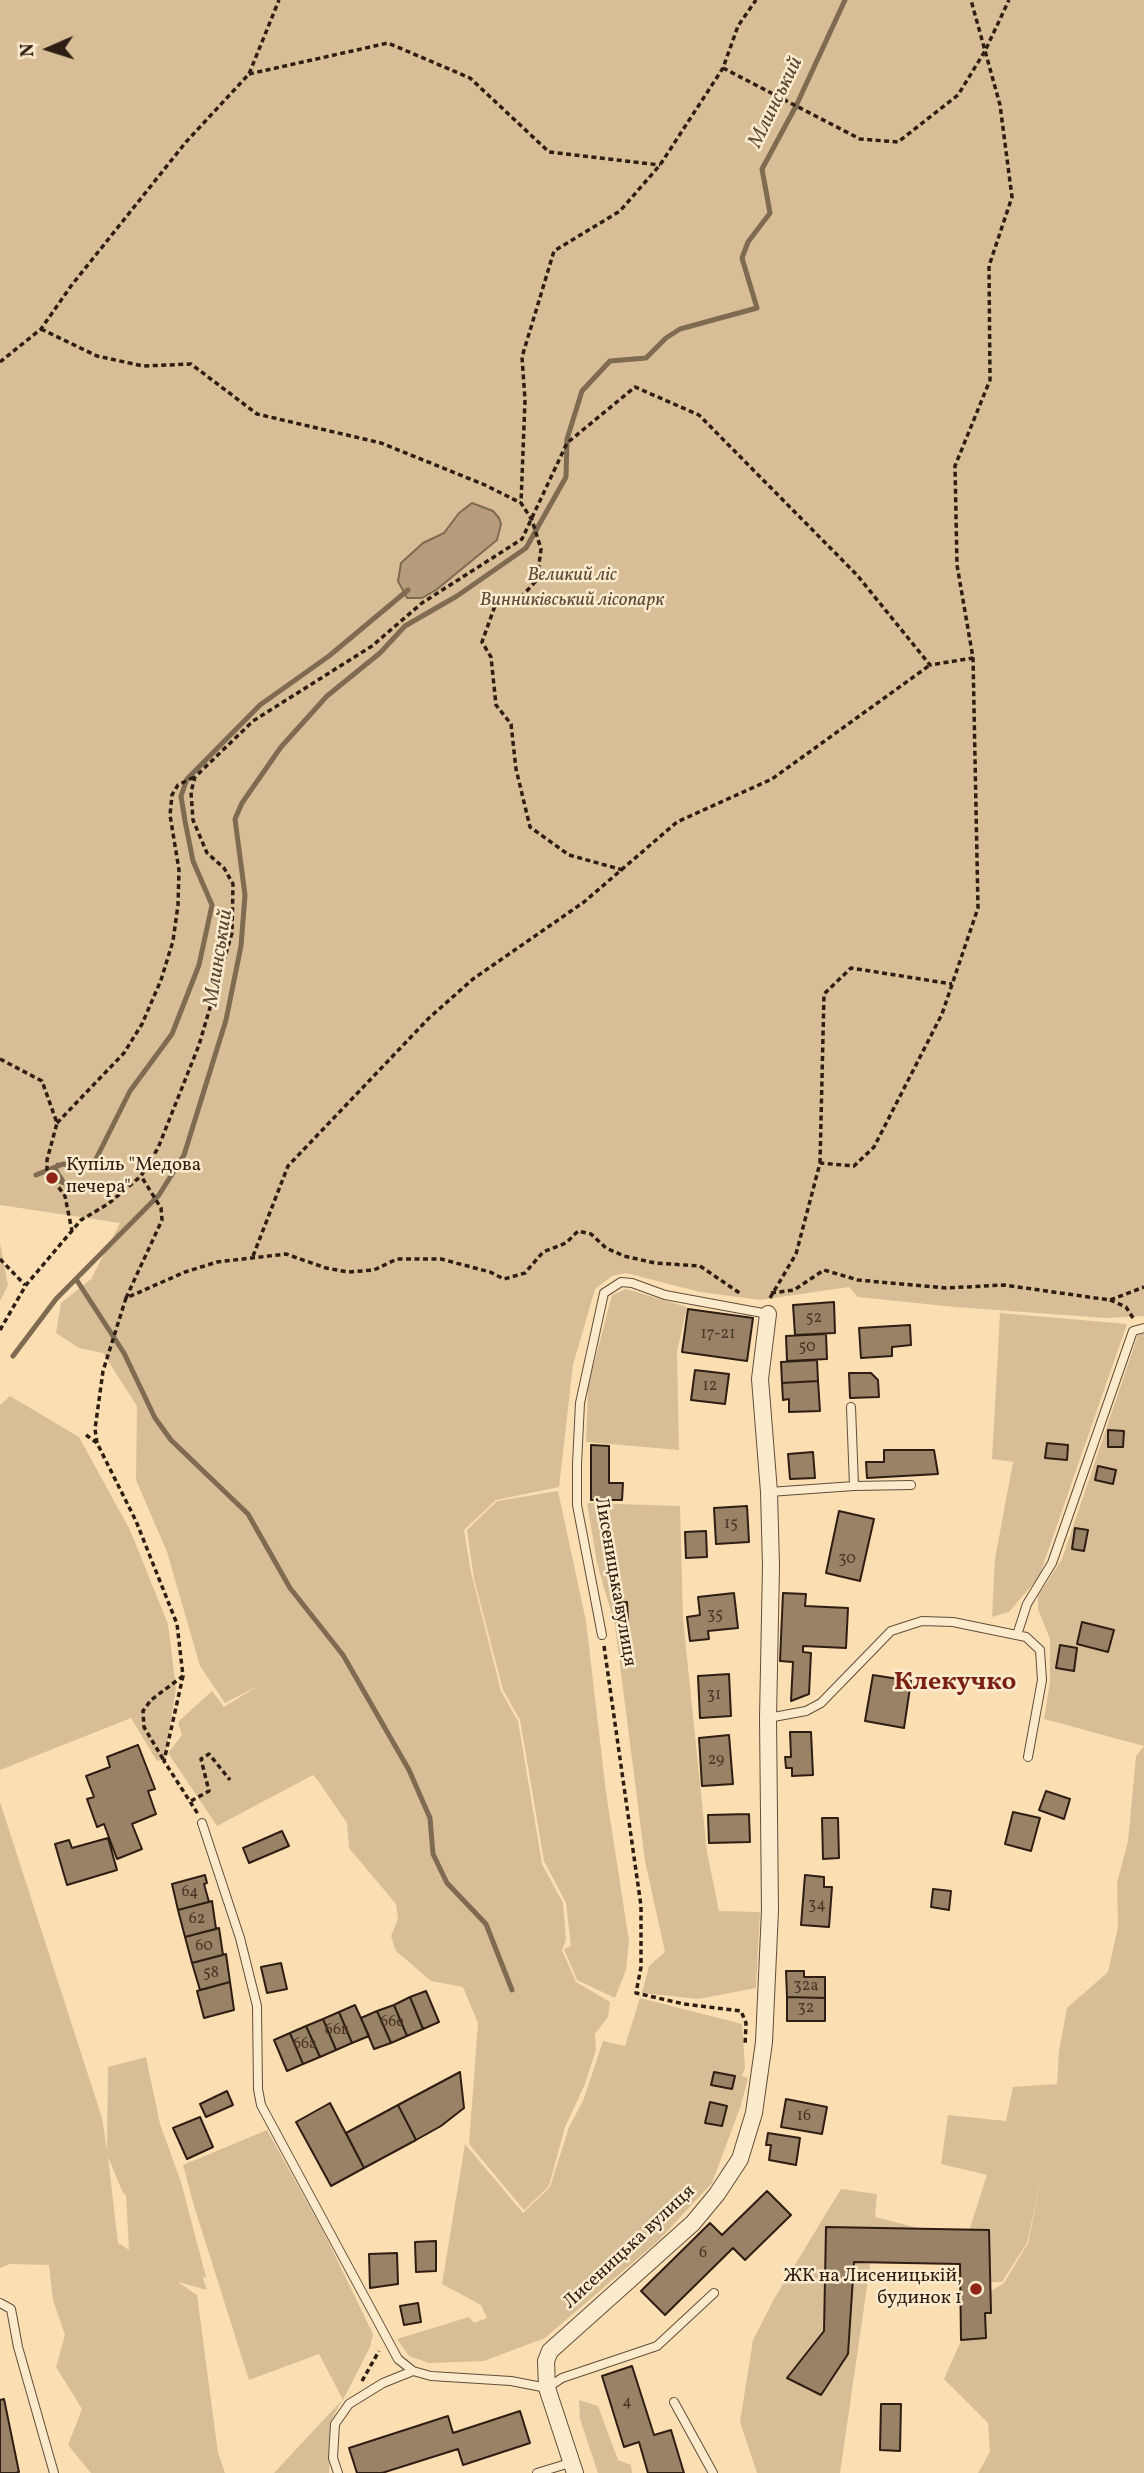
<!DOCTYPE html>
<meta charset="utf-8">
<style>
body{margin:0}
#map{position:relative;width:1144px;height:2473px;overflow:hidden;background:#fbdfb2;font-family:Vollkorn,serif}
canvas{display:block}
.north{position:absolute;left:14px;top:14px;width:70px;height:70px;-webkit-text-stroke:5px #fceacd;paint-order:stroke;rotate:267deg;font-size:19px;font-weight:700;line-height:28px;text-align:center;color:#2e1d12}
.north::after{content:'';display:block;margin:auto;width:24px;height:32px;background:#2e1d12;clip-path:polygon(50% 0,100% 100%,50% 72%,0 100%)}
</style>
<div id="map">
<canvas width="1144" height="2473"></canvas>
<div class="north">N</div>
</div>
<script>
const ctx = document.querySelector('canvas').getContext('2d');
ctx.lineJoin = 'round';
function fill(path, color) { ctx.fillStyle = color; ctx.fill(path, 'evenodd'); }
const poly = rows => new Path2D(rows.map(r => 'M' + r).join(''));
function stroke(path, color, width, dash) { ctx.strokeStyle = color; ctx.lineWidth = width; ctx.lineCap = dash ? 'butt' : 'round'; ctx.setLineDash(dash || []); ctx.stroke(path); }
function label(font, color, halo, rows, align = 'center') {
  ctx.font = font + ' Vollkorn,serif'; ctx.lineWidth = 5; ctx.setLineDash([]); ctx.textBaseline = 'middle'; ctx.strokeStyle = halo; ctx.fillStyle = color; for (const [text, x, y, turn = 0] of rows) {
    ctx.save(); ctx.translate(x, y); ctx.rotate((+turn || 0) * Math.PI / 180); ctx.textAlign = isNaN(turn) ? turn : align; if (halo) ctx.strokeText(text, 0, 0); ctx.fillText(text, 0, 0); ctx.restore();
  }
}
const green = poly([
 [0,0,1144,0,1144,1316,1106,1318,955,1307,858,1297,849,1287,760,1300,700,1292,626,1273,612,1276,595,1289,573,1365,559,1487,496,1500,464,1530,471,1572,501,1691,518,1721,542,1864,563,1903,566,1940,562,1950,576,1982,610,2002,608,2017,595,2034,596,2050,585,2084,565,2127,549,2186,524,2210,469,2144,478,2023,463,1987,431,1981,396,1951,391,1936,398,1919,396,1904,349,1848,347,1823,319,1782,313,1775,217,1826,168,1753,182,1735,178,1722,212,1691,224,1707,259,1685,225,1703,200,1666,167,1552,136,1480,137,1406,103,1353,79,1348,56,1333,61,1303,91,1279,120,1223,0,1205],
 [0,1243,8,1285,0,1301],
 [626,1289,687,1307,677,1352,679,1450,586,1442,588,1386,612,1295],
 [1000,1313,1127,1324,1039,1577,1009,1612,992,1617,995,1559,1013,1462,992,1459],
 [1144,1331,1144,1746,1044,1719,1050,1682,1050,1639,1038,1609,1038,1596,1062,1559,1138,1335],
 [10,1396,79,1437,130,1530,168,1624,176,1688,165,1759,157,1761,131,1718,0,1770,0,1405],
 [558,1491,586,1621,606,1792,629,1941,626,1970,615,1998,577,1980,564,1949,571,1946,566,1903,544,1861,520,1720,503,1690,474,1579,467,1530,497,1501],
 [587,1503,680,1506,683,1619,707,1852,719,1911,760,1912,756,1988,698,1999,642,1993,649,1966,665,1952,645,1861,615,1626,597,1563],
 [1144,1746,1144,2473,978,2473,990,2452,988,2423,944,2379,980,2298,1004,2283,1028,2243,1041,2178,1027,2243,1002,2282,978,2282,982,2255,871,2259,840,2473,757,2473,740,2422,753,2340,774,2299,841,2189,877,2194,875,2217,966,2240,987,2175,941,2164,948,2115,1006,2121,1013,2087,1057,2084,1059,2051,1067,2008,1108,1972,1118,1927,1117,1883,1128,1841,1136,1756],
 [0,1802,102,2118,107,2151,108,2067,146,2057,160,2124,181,2182,206,2277,203,2278,207,2290,178,2282,197,2295,218,2453,225,2473,91,2473,68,2445,82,2409,56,2367,65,2335,53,2300,49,2265,10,2264,0,2268],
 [108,2157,123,2193,126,2195,129,2250,118,2243],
 [640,1998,742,2024,745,2068,742,2076,748,2078,741,2105,712,2183,659,2240,545,2338,484,2361,429,2363,409,2356,397,2339,469,2317,474,2323,487,2318,481,2305,442,2284,465,2144,523,2213,550,2187,569,2127,583,2101,603,2041,625,2046],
 [267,2130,322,2229,373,2334,370,2347,343,2400,319,2354,249,2380,194,2206,183,2165],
 [342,2400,330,2423,329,2473,274,2473],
 [579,2400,598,2406,618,2460,631,2465,632,2473,598,2473,580,2419]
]);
const water = poly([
 [472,503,493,511,499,518,501,524,497,540,436,590,422,598,407,598,398,581,401,563,423,543,444,533,459,513,472,503]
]);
const stream = poly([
 [36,1175,63,1164,92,1167,130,1091,172,1034,199,965,212,905,193,861,185,821,181,796,187,779,260,705,329,656,408,590],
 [52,1178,64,1183,55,1169,58,1165],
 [76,1279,124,1353,155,1418,171,1440,248,1514,290,1588,343,1655,409,1770,430,1818,433,1854,447,1883,486,1924,512,1990],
 [13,1356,56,1299,159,1195,184,1155,226,1020,241,946,245,895,235,819,242,803,281,747,327,696,380,653,405,626,457,596,526,548,566,477,567,439,582,391,610,361,646,358,666,338,680,329,757,308,742,258,748,242,770,213,762,169,796,106,845,0]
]);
const building = poly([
 [834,1302,835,1333,795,1335,793,1305,834,1302],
 [688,1309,753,1318,747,1361,682,1352,688,1309],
 [910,1325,911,1345,892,1347,892,1356,861,1358,859,1328,910,1325],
 [826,1334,827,1359,787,1361,786,1336,826,1334],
 [817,1360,818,1381,782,1383,781,1362,817,1360],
 [695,1370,729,1374,725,1404,691,1400,695,1370],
 [849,1373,871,1373,878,1380,879,1397,850,1398,849,1373],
 [818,1381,820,1411,789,1412,789,1399,783,1400,782,1383,818,1381],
 [1108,1430,1124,1431,1123,1447,1108,1447,1108,1430],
 [1047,1443,1068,1445,1067,1460,1045,1458,1047,1443],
 [591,1445,609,1446,609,1483,623,1483,622,1500,591,1500,591,1445],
 [884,1450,934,1450,938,1474,867,1478,866,1462,884,1462,884,1450],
 [813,1452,815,1478,790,1479,788,1454,813,1452],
 [1098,1466,1116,1470,1113,1484,1095,1480,1098,1466],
 [747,1506,749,1542,716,1544,714,1508,747,1506],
 [839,1511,874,1519,860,1581,826,1573,839,1511],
 [1075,1528,1088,1530,1084,1551,1072,1549,1075,1528],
 [706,1531,707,1557,686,1558,685,1532,706,1531],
 [734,1593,738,1628,708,1631,709,1639,690,1641,687,1617,700,1615,698,1597,734,1593],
 [783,1593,806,1594,805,1606,848,1608,846,1648,803,1646,803,1652,811,1653,809,1694,791,1701,793,1662,780,1661,783,1593],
 [627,1602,628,1621,617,1622,616,1603,627,1602],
 [1082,1622,1114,1630,1108,1652,1077,1644,1082,1622],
 [1060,1645,1077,1648,1074,1671,1056,1668,1060,1645],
 [729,1674,731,1716,700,1718,698,1676,729,1674],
 [873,1675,911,1681,904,1728,865,1721,873,1675],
 [790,1732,811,1732,813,1775,792,1776,792,1768,786,1768,785,1757,791,1757,790,1732],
 [729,1735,733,1784,702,1786,699,1738,729,1735],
 [138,1745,155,1789,148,1791,156,1814,132,1824,142,1849,117,1859,104,1824,97,1827,87,1799,94,1797,86,1776,110,1767,107,1757,138,1745],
 [1046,1791,1070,1799,1064,1819,1039,1810,1046,1791],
 [1013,1812,1040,1818,1031,1851,1005,1844,1013,1812],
 [749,1814,750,1842,709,1843,708,1815,749,1814],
 [822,1818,838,1818,839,1858,823,1859,822,1818],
 [282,1831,289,1846,249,1863,243,1848,282,1831],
 [108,1838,117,1870,67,1885,55,1844,69,1840,72,1848,108,1838],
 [205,1875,207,1883,204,1884,209,1902,178,1910,172,1884,205,1875],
 [805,1875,824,1877,824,1887,832,1887,829,1927,801,1925,805,1875],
 [933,1889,951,1891,949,1910,931,1907,933,1889],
 [212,1901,216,1929,185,1937,178,1910,212,1901],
 [219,1928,223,1955,192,1963,185,1937,219,1928],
 [226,1954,230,1982,200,1990,192,1963,226,1954],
 [281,1963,287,1989,267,1993,261,1967,281,1963],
 [786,1971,804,1971,804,1977,825,1977,825,1998,787,1997,786,1971],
 [230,1982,234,2010,204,2018,197,1991,230,1982],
 [426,1991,439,2022,423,2029,410,1997,426,1991],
 [410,1997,423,2029,407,2036,394,2005,410,1997],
 [787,1997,825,1998,825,2021,787,2021,787,1997],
 [355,2005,369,2036,352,2043,339,2012,355,2005],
 [394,2005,407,2036,391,2043,377,2011,394,2005],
 [377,2011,391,2043,374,2049,361,2018,377,2011],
 [339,2012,352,2043,336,2050,323,2019,339,2012],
 [323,2019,336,2050,320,2057,306,2026,323,2019],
 [306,2026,320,2057,303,2064,290,2033,306,2026],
 [290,2033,303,2064,287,2071,274,2040,290,2033],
 [460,2072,464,2108,441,2126,416,2140,398,2105,460,2072],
 [714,2072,735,2076,732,2089,711,2085,714,2072],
 [227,2091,233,2105,206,2117,200,2104,227,2091],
 [786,2099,827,2107,822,2134,781,2127,786,2099],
 [710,2102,727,2106,722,2126,705,2123,710,2102],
 [330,2103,364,2168,331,2186,296,2122,330,2103],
 [398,2105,416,2140,364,2168,346,2133,398,2105],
 [200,2117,213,2147,187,2159,173,2128,200,2117],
 [768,2133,800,2138,796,2165,769,2160,771,2145,766,2145,768,2133],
 [767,2191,791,2215,745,2260,733,2248,665,2315,641,2291,710,2223,722,2235,767,2191],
 [826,2227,989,2230,991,2313,985,2313,986,2338,961,2340,960,2264,854,2262,848,2354,821,2395,787,2378,824,2331,826,2227],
 [436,2241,436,2271,416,2272,415,2242,436,2241],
 [397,2253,398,2284,370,2288,369,2254,397,2253],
 [418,2303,421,2322,404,2325,400,2306,418,2303],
 [632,2366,654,2435,671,2430,684,2473,648,2473,639,2442,624,2447,602,2376,632,2366],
 [4,2399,19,2472,15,2473,0,2473,0,2400,4,2399],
 [881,2404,901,2404,900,2451,880,2450,881,2404],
 [520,2411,530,2443,463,2465,458,2449,382,2473,357,2473,349,2448,448,2416,453,2433,520,2411]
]);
const path = poly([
 [723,68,860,139,898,142,958,95,985,51,1009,0],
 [249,74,388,43,470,78,549,152,660,165],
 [41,329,97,356,143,366,191,364,257,414,381,443,485,485,521,503],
 [0,362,41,329,71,286,186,142,249,74,279,0],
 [623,870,569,855,530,827,516,769,511,724,496,705,491,657,482,642,496,603,521,597,537,580,541,549,532,520,521,503,525,400,522,357,554,251,620,211,660,165,723,68,738,26,756,0],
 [0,1059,42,1081,57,1123,47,1160,47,1171,65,1196,72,1231],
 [57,1123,124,1053,142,1024,161,980,173,941,178,905,179,870,170,815,172,795,178,785,194,777],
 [820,1163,824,994,851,968,952,984],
 [253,1256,288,1166,429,1018,473,979,584,902,677,822,772,779,930,665],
 [0,1259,25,1285],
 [771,1293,794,1290,824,1270,858,1280,946,1288,1004,1285,1110,1300,1144,1287],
 [126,1298,162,1220,161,1208,141,1176],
 [770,1298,796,1254,820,1163,854,1166,874,1147,942,1014,978,908,973,658,957,565,955,466,990,380,989,266,1012,197,1000,105,971,0],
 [1110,1300,1126,1307,1133,1318],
 [0,1330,26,1285,81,1220,108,1204,141,1176,158,1148,199,1045,232,933,233,884,224,868,207,853,193,820,191,792,195,777,253,721,372,646,422,603,522,539,567,443,635,387,699,415,857,575,930,665,973,658],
 [86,1435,97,1443,136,1521,177,1624,183,1676,164,1761,198,1814],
 [97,1443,95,1429,103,1371,126,1298,185,1272,217,1262,286,1254,326,1268,348,1272,374,1270,397,1259,441,1259,490,1272,504,1279,525,1273,543,1252,566,1243,578,1231,591,1234,606,1248,624,1256,655,1263,700,1266,741,1294],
 [604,1646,641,1906,641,1967,636,1993,684,2004,741,2011,746,2023,745,2046],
 [163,1759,144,1727,143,1711,151,1700,183,1676],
 [191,1801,209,1791,201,1759,209,1754,230,1780],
 [362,2381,379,2351]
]);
const service = poly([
 [854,1486,911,1485],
 [769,1492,854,1486,851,1407],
 [602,1635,577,1505,577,1464,580,1403,604,1293,621,1282,632,1283,665,1295,768,1314],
 [1017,1635,1027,1604,1052,1563,1133,1331,1144,1328],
 [768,1718,806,1711,821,1703,891,1631,922,1621,953,1622,1026,1637,1040,1650,1042,1680,1028,1757],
 [202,1823,240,1938,257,2006,258,2089,261,2105,398,2359,413,2371,431,2376,511,2381,547,2388,562,2378,657,2346,714,2293],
 [0,2303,11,2309,18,2347,54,2473],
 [674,2402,713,2473],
 [338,2473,333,2458,335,2424,349,2404,383,2383,413,2371],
 [537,2473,573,2462]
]);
const minor = poly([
 [575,2473,547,2388,546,2361,550,2351,693,2223,717,2194,740,2159,754,2113,764,2042,770,1910,768,1718,771,1566,769,1492,760,1379,768,1314]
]);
const markers = [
 [52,1178,7,"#8f2418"],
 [976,2289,7,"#8f2418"]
];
const numberNames = [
 ["52",814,1319],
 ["17-21",718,1335],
 ["50",807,1348],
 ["12",710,1387],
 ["15",731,1525],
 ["30",847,1560],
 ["35",715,1616],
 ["31",714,1696],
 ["29",716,1761],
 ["64",190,1893],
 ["34",817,1906],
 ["62",197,1920],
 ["60",204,1947],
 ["58",211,1974],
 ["32а",806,1987],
 ["32",806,2009],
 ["66е",392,2023],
 ["66в",337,2031],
 ["66а",305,2045],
 ["16",804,2117],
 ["6",703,2254],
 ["4",627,2403]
];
const parkNames = [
 ["Великий ліс",572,577],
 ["Винниківський лісопарк",572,602]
];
const poiNames = [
 ["Купіль \"Медова",66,1167],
 ["печера\"",66,1189],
 ["ЖК на Лисеницькій,",962,2278,"right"],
 ["будинок 1",962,2300,"right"]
];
const streetNames = [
 ["Лисеницька вулиця",614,1582,80],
 ["Лисеницька вулиця",630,2248,-43]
];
const waterNames = [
 ["Млинський",777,103,-64],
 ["Млинський",220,958,-81]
];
const districtNames = [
 ["Клекучко",955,1684]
];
fill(green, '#d8be97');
fill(water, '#b59d7c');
stroke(water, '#7f6a52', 2);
stroke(stream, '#7f6a52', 5);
fill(building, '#998265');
stroke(building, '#2e1d12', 2);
stroke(service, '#614e3a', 10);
stroke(minor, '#614e3a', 18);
stroke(path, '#2e1d12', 3.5, [5, 3.5]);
stroke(service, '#fceacd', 8);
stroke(minor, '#fceacd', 16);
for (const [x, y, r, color] of markers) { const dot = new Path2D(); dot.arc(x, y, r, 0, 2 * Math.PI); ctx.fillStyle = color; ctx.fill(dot); stroke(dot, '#fceacd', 2.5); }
label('16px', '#493627', null, numberNames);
label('italic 19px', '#614d3a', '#fceacd', parkNames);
label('19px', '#2e1d12', '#fceacd', poiNames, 'left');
label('19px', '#2e1d12', '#fceacd', streetNames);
label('italic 21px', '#5d4a37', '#fceacd', waterNames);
label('bold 26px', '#7a1f14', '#fceacd', districtNames);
</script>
